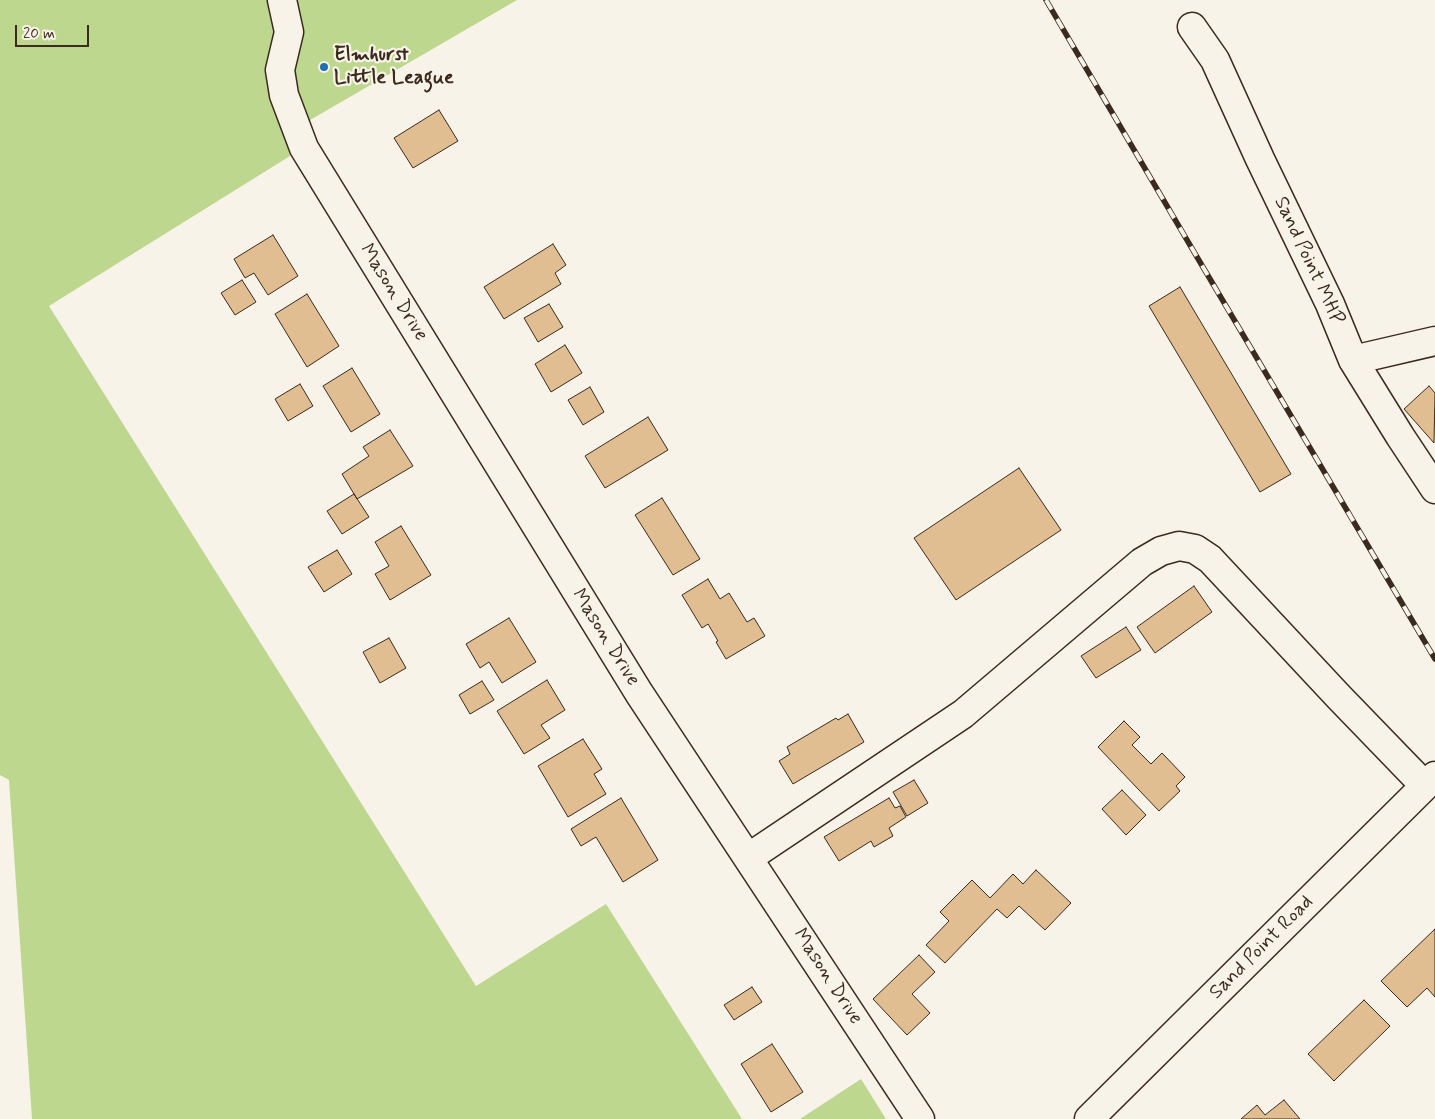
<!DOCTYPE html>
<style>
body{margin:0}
#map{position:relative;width:1435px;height:1119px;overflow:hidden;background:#f7f3e8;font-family:Mynerve,sans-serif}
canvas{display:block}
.scale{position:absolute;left:15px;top:25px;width:74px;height:22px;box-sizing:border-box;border:2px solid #3b2a1e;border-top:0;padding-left:6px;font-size:15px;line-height:18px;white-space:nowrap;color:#3b2a1e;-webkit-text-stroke:4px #f7f3e8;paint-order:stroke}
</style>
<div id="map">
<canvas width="1435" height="1119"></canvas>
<div class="scale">20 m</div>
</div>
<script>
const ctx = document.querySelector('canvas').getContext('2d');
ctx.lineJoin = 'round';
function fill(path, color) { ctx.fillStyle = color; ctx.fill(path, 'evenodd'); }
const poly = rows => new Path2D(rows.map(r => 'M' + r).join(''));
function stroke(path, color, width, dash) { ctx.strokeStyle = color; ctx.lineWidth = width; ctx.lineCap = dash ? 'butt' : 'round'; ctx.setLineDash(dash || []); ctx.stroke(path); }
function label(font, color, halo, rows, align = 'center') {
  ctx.font = font + ' Mynerve,sans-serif'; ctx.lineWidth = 4.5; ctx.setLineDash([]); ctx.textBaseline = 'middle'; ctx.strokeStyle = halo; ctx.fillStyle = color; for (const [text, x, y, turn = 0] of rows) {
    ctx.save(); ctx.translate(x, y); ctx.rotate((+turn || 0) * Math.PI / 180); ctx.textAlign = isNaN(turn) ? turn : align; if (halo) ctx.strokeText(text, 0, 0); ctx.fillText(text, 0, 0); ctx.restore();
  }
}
const green = poly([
 [0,0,517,0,286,134,290,156,49,306,476,986,606,904,742,1119,32,1119,9,780,0,775],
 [861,1079,886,1119,800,1119]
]);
const building = poly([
 [439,110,458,141,413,168,394,138,439,110],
 [273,235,298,276,268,295,254,273,245,278,234,259,273,235],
 [553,244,566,265,555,273,561,284,504,319,484,287,553,244],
 [242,280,256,302,235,315,221,293,242,280],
 [1180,287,1291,474,1260,492,1149,306,1180,287],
 [307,294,339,346,307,367,275,314,307,294],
 [549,304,563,327,538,342,524,318,549,304],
 [565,345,582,373,551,392,535,364,565,345],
 [352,368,380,414,351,432,323,386,352,368],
 [300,384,313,406,288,421,275,399,300,384],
 [1429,386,1435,393,1434,443,1404,409,1429,386],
 [590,387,604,412,583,425,568,400,590,387],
 [648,417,668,450,605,488,585,456,648,417],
 [390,430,413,466,357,499,342,474,369,456,363,447,390,430],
 [1019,468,1061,530,956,600,914,538,1019,468],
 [354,494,369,517,342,534,327,511,354,494],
 [662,498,700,559,673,575,635,515,662,498],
 [401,526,431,575,390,600,375,574,389,566,375,542,401,526],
 [337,550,352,574,324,592,308,567,337,550],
 [708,579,720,599,729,593,747,622,754,618,765,636,726,659,716,642,718,641,708,624,702,628,682,595,708,579],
 [1194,586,1212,612,1155,653,1137,627,1194,586],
 [509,618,536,662,502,683,489,662,480,668,466,644,509,618],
 [1126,627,1141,650,1096,678,1081,656,1126,627],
 [389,638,406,668,380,683,363,652,389,638],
 [547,680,565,710,541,725,550,738,524,754,497,711,547,680],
 [482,681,494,700,470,714,459,695,482,681],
 [848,714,864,742,793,784,779,761,790,754,787,747,836,718,838,720,848,714],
 [1124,721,1140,737,1132,745,1151,764,1162,753,1185,777,1176,786,1180,791,1159,811,1098,747,1124,721],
 [583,739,602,769,594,774,606,794,568,817,538,766,583,739],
 [914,780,928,803,907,816,893,792,914,780],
 [1122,790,1146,815,1126,835,1102,809,1122,790],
 [621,798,658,860,623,882,596,837,581,846,571,829,621,798],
 [889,798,895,808,900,806,906,817,889,828,893,836,874,847,871,841,839,861,824,837,889,798],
 [1036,870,1071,903,1045,930,1019,906,1007,918,997,909,945,963,926,945,949,921,940,912,972,880,990,898,1013,874,1023,884,1036,870],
 [1435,929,1435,997,1427,988,1407,1007,1381,981,1435,929],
 [919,955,935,972,912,994,930,1013,907,1035,873,999,919,955],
 [752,987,762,1002,734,1020,724,1005,752,987],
 [1364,1000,1390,1026,1334,1081,1308,1054,1364,1000],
 [772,1044,803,1092,771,1112,741,1064,772,1044],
 [1284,1100,1300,1119,1241,1119,1257,1105,1265,1115,1284,1100]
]);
const minor = poly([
 [282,0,289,32,280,70,284,95,304,148,639,693,920,1119],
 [1192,27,1215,60,1260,159,1330,304,1353,360,1400,436,1435,489],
 [1353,360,1435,341],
 [748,858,963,714,1142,562,1161,551,1179,546,1195,549,1210,559,1338,696,1425,786],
 [1089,1119,1435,776]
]);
const rail = poly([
 [1046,0,1197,257,1435,659]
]);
const markers = [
 [324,67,5,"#1f6fb2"]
];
const poiNames = [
 ["Elmhurst",334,56],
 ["Little League",334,79]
];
const streetNames = [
 ["Sand Point MHP",1308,261,65],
 ["Mason Drive",393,293,58],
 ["Mason Drive",605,638,58],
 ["Sand Point Road",1262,948,-45],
 ["Mason Drive",827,977,57]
];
fill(green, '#bed78e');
fill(building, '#e1bd92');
stroke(building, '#3b2a1e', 1);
stroke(minor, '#3b2a1e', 31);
stroke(minor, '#f7f3e8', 28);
stroke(rail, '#3b2a1e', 5.5);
stroke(rail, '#f7f3e8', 4, [11]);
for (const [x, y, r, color] of markers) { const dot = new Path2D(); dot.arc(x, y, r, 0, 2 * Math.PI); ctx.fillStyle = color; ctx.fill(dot); stroke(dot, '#f7f3e8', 2); }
label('bold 20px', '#3b2a1e', '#f7f3e8', poiNames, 'left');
label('20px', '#3b2a1e', '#f7f3e8', streetNames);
</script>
